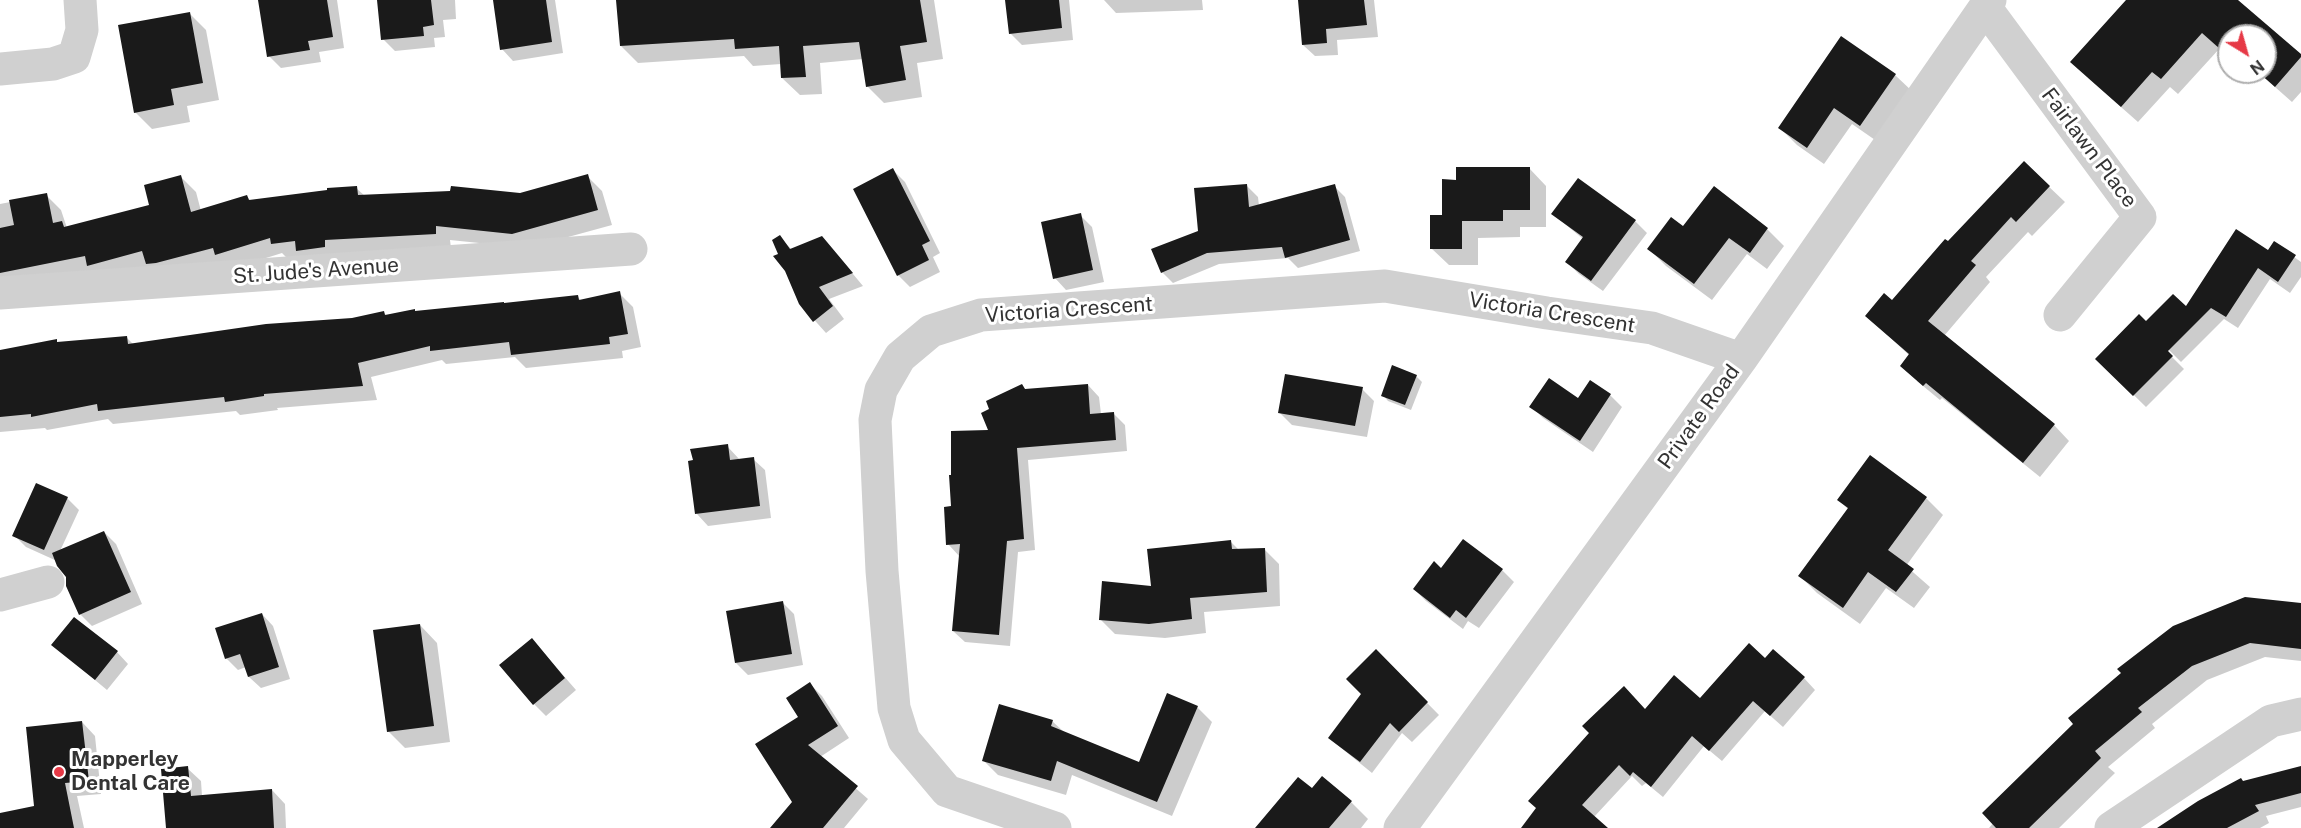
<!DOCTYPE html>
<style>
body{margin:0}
#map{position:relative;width:2301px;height:828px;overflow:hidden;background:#fff;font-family:"Public Sans",sans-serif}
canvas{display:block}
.north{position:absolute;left:2217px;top:24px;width:60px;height:60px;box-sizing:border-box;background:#fff;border:2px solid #adadad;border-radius:50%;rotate:143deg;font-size:16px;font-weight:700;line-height:24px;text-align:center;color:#333}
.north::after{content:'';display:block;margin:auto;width:21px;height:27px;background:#e63946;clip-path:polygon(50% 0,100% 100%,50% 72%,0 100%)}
</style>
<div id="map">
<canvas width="2301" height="828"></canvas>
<div class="north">N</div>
</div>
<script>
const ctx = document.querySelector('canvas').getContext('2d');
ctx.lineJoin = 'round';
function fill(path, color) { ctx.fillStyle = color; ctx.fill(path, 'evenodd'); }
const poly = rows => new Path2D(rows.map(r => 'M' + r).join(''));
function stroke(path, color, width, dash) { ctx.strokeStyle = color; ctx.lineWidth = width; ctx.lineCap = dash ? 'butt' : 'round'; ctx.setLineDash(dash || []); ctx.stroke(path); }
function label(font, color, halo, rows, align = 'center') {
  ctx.font = font + ' "Public Sans",sans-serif'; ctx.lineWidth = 6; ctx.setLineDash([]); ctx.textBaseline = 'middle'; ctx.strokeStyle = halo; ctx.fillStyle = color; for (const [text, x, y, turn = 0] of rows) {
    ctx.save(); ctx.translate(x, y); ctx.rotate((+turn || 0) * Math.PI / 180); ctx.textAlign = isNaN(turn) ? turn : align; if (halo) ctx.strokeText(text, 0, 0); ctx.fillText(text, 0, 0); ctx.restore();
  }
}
const shadow = poly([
 [260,0,337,0,344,48,319,52,321,62,281,68,269,56],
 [379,0,455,0,456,19,443,20,445,37,434,38,435,47,395,51,383,39],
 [494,0,555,0,563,53,513,61,502,49],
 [617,0,934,0,943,59,917,63,922,97,884,103,867,86,863,59,820,63,822,94,800,95,782,78,781,64,753,66,744,56,638,63,621,46],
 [1007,0,1069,0,1073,40,1022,45,1010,33],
 [1104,0,1202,0,1203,10,1116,13],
 [1299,0,1374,0,1378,37,1337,40,1338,55,1315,56,1303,45],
 [2128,0,2237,0,2301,56,2301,92,2292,102,2258,72,2265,72,2265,36,2229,36,2229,57,2220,48,2178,94,2170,87,2138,122,2088,78],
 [189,13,206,30,219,100,187,106,190,122,152,129,135,112],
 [1841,38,1895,75,1913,92,1878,142,1852,124,1824,164,1797,145,1780,128],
 [2024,163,2065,202,2032,236,2028,232,1986,277,1990,282,1944,336,2054,425,2069,441,2040,477,1942,398,1940,400,1917,381,1910,356,1867,316,1892,302],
 [1529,168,1546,186,1546,227,1520,227,1520,237,1478,238,1478,265,1449,265,1431,248,1458,181],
 [893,170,905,182,940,253,933,257,940,272,910,287,898,275],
 [587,176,602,191,612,225,528,248,450,240,451,248,287,258,282,253,231,269,0,288,0,204,46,195,61,210,67,228,151,206,181,177,196,192,201,211,247,197,251,201,356,188,365,196,520,195],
 [1578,180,1635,221,1647,233,1603,291,1579,274,1567,262,1583,239,1553,214],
 [1247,186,1258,197,1259,206,1334,186,1345,197,1360,251,1298,268,1288,258,1219,264,1173,283,1162,272],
 [1080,215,1092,227,1104,282,1066,290,1055,278],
 [1683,228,1767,229,1784,246,1767,269,1747,254,1712,300,1666,266,1649,249],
 [780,237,792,250,833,250,863,286,829,299,844,319,826,333,800,304,780,255],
 [2275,243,2301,262,2301,277,2290,293,2270,279,2238,328,2224,319,2181,362,2164,345,2162,347,2184,369,2146,407,2097,359,2146,323,2186,308,2268,252],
 [619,293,633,307,641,347,622,351,623,358,526,368,515,357,446,364,442,360,371,377,377,400,277,408,278,410,240,415,236,411,113,424,108,419,47,430,45,428,0,432,0,350,2,351,56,341,59,344,126,337,134,345,352,319,383,312,387,316,414,310,416,312,578,297,581,301],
 [1416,376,1422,382,1411,410,1388,401,1383,395],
 [1590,382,1610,395,1622,407,1593,452,1543,418,1531,406,1578,400],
 [1088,385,1099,397,1101,414,1113,413,1125,425,1127,451,1028,460,1035,550,1018,552,1010,646,965,642,953,631,960,557,948,544,953,508,991,432,1022,386,1027,391],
 [1362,389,1374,401,1367,437,1292,425,1280,413],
 [727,446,740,460,753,459,765,470,771,518,708,526,697,514,690,462],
 [67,498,79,510,60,551,104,532,116,544,142,604,92,626,80,614,67,576,57,561,26,547,14,535],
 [1926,498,1943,515,1906,566,1930,587,1914,608,1886,588,1860,624,1817,593,1800,576,1849,510,1839,500],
 [1230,541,1240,551,1265,550,1279,564,1280,606,1204,612,1206,633,1165,638,1115,634,1101,620],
 [1464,541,1502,570,1514,582,1479,628,1468,621,1463,629,1426,601,1414,589,1442,570],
 [783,603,794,614,803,665,748,675,736,663],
 [2301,605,2301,661,2265,657,2207,680,2152,724,2155,728,2108,767,2115,773,2059,828,1989,828,2075,724],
 [262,614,273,626,290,679,261,688,249,677,246,667,238,670,226,658],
 [420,625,437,643,450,742,405,748,388,731],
 [53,645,117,652,128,664,107,690],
 [1376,651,1439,715,1412,742,1402,733,1372,773,1329,738,1363,694],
 [543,652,576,690,546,716,534,704],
 [1766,660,1804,678,1815,690,1783,727,1765,711,1722,761,1704,746,1663,797,1646,783,1642,786,1632,776,1594,817,1605,828,1523,828,1537,808,1645,711,1701,701],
 [810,684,822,696,849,738,820,757,868,799,844,828,778,828,794,802,800,717],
 [1197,707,1212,722,1172,816,1072,775,1066,795,998,775,983,760,1052,721,1064,732,1139,764],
 [82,722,95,736,101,794,77,796,84,828,29,828,36,807],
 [187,768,201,781,202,796,272,790,285,804,286,828,168,828],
 [2301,768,2301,807,2266,816,2269,823,2260,828,2160,828,2244,783],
 [1312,791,1351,802,1368,819,1361,828,1257,828]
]);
const building = poly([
 [258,0,327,0,333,37,308,41,310,50,267,57],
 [377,0,431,0,434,25,423,27,424,36,381,40],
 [493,0,546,0,552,42,500,50],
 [616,0,920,0,927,42,900,46,906,80,866,87,859,42,803,46,806,77,781,78,779,46,735,49,734,39,620,46],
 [1005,0,1059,0,1062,28,1009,34],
 [1298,0,1364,0,1367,25,1326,29,1327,43,1302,45],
 [2126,0,2238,0,2301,54,2301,57,2275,87,2258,72,2265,72,2265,36,2229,36,2229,57,2202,33,2161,79,2152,72,2121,107,2070,62],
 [190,12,203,83,171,89,174,105,134,113,118,25],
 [1841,36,1896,74,1860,126,1834,108,1807,148,1778,128],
 [2024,161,2050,186,2016,222,2011,217,1971,261,1976,265,1928,321,2055,424,2023,463,1926,383,1923,386,1900,366,1909,354,1865,316,1884,293,1892,300,1945,239,1948,241],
 [1456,167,1530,167,1530,210,1503,210,1503,221,1462,221,1462,249,1430,249,1430,215,1442,215,1442,179,1456,180],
 [893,168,930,241,922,245,929,260,897,276,853,189],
 [588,174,598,210,512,234,436,226,436,234,325,240,325,247,296,251,295,241,271,244,270,238,215,255,213,248,156,263,146,264,142,251,87,266,85,256,0,273,0,228,14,225,9,200,47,193,53,223,62,221,64,227,149,205,144,185,181,175,191,212,247,195,249,200,327,190,327,188,357,186,358,195,450,191,451,186,520,193],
 [1578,178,1636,220,1591,281,1565,262,1583,237,1551,214],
 [1247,184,1249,207,1335,184,1350,240,1285,258,1282,247,1207,253,1161,273,1151,249,1198,231,1194,188],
 [1714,186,1768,228,1750,253,1729,238,1694,284,1647,249,1671,217,1683,226],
 [1081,213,1093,270,1053,279,1041,222],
 [2236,229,2268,250,2274,241,2296,255,2278,282,2258,268,2226,317,2211,308,2168,351,2173,356,2133,396,2095,359,2139,314,2146,321,2173,294,2186,306],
 [780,235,790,249,822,236,853,273,819,287,833,306,813,322,799,304,785,271,773,256,778,254,772,240],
 [620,291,628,334,609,337,610,344,511,355,509,342,430,351,430,346,358,363,363,386,264,394,264,396,225,402,224,397,98,411,97,404,31,417,31,414,0,417,0,350,57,339,57,342,127,336,128,344,266,324,352,318,384,311,385,315,415,309,415,311,504,302,504,303,578,295,579,300],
 [1392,365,1417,375,1405,405,1381,396],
 [1285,374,1363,387,1355,426,1278,413],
 [1549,378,1578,398,1590,380,1611,394,1580,441,1529,407],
 [1022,384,1025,389,1088,384,1090,414,1114,412,1116,440,1017,448,1024,539,1007,541,999,635,952,631,960,544,946,545,944,507,951,506,949,475,951,475,951,431,988,430,981,413,989,409,986,401],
 [728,444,730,460,754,457,760,506,695,514,688,461,693,460,690,449],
 [1870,455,1927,497,1888,550,1914,569,1896,592,1868,572,1843,608,1798,576,1848,508,1837,500],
 [36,483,68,497,44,550,12,536],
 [104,531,131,592,79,615,66,586,66,577,57,566,52,553],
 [1463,539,1503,569,1466,618,1456,610,1450,618,1413,589,1434,561,1441,568],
 [1231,540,1232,549,1265,548,1267,592,1190,598,1192,619,1149,624,1099,620,1102,581,1151,586,1147,549],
 [2245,597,2301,603,2301,649,2250,643,2192,666,2138,708,2142,712,2095,751,2101,758,2029,828,1996,828,1982,813,2073,724,2068,718,2121,673,2117,669,2173,626],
 [783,601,792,654,735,663,726,611],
 [262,613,279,667,248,677,240,654,225,659,215,628],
 [74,617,118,651,95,680,51,645],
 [420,624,434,726,387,732,373,630],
 [532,638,565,678,533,705,499,665],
 [1749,643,1765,658,1773,649,1805,677,1770,716,1753,701,1709,751,1692,736,1651,787,1633,772,1630,776,1619,765,1582,805,1608,828,1521,828,1536,808,1528,801,1589,733,1582,726,1624,686,1645,709,1674,675,1700,698],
 [1376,649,1428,702,1399,732,1390,723,1360,762,1328,738,1361,694,1346,679],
 [810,682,838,726,808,745,858,786,823,828,770,828,792,802,755,744,798,717,786,698],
 [1167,693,1198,706,1157,802,1057,761,1051,781,982,761,999,704,1053,720,1051,726,1139,762],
 [82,721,89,781,65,783,74,828,0,828,0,813,34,806,26,727],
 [188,766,191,796,272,789,274,828,166,828,161,769],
 [2301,766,2301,793,2255,805,2259,811,2227,828,2157,828,2198,801,2241,778,2243,781],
 [1322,776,1352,801,1329,828,1255,828,1298,777,1312,788]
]);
const minor = poly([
 [1985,7,2140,217,2060,315],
 [0,69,53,64,74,57,82,30,80,0],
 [0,293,631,249],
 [0,595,48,582],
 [1055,828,947,791,904,740,894,708,882,571,875,420,881,390,900,357,931,331,981,315,1385,286,1547,313,1652,328,1741,359],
 [1400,828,1741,359,1990,0],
 [2111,828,2271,721,2301,714]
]);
const markers = [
 [59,772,6,"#e63946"]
];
const streetNames = [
 ["Fairlawn Place",2089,148,53],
 ["St. Jude's Avenue",316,271,-4],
 ["Victoria Crescent",1069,310,-4],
 ["Victoria Crescent",1552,313,9],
 ["Private Road",1699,417,-54]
];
const poiNames = [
 ["Mapperley",71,760],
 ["Dental Care",71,784]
];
fill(shadow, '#0003');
fill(building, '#1a1a1a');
stroke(minor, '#d0d0d0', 33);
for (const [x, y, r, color] of markers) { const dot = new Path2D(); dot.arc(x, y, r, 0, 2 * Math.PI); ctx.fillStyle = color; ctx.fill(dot); stroke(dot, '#fff', 2); }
label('21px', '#333', '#fff', streetNames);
label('bold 21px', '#333', '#fff', poiNames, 'left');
</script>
